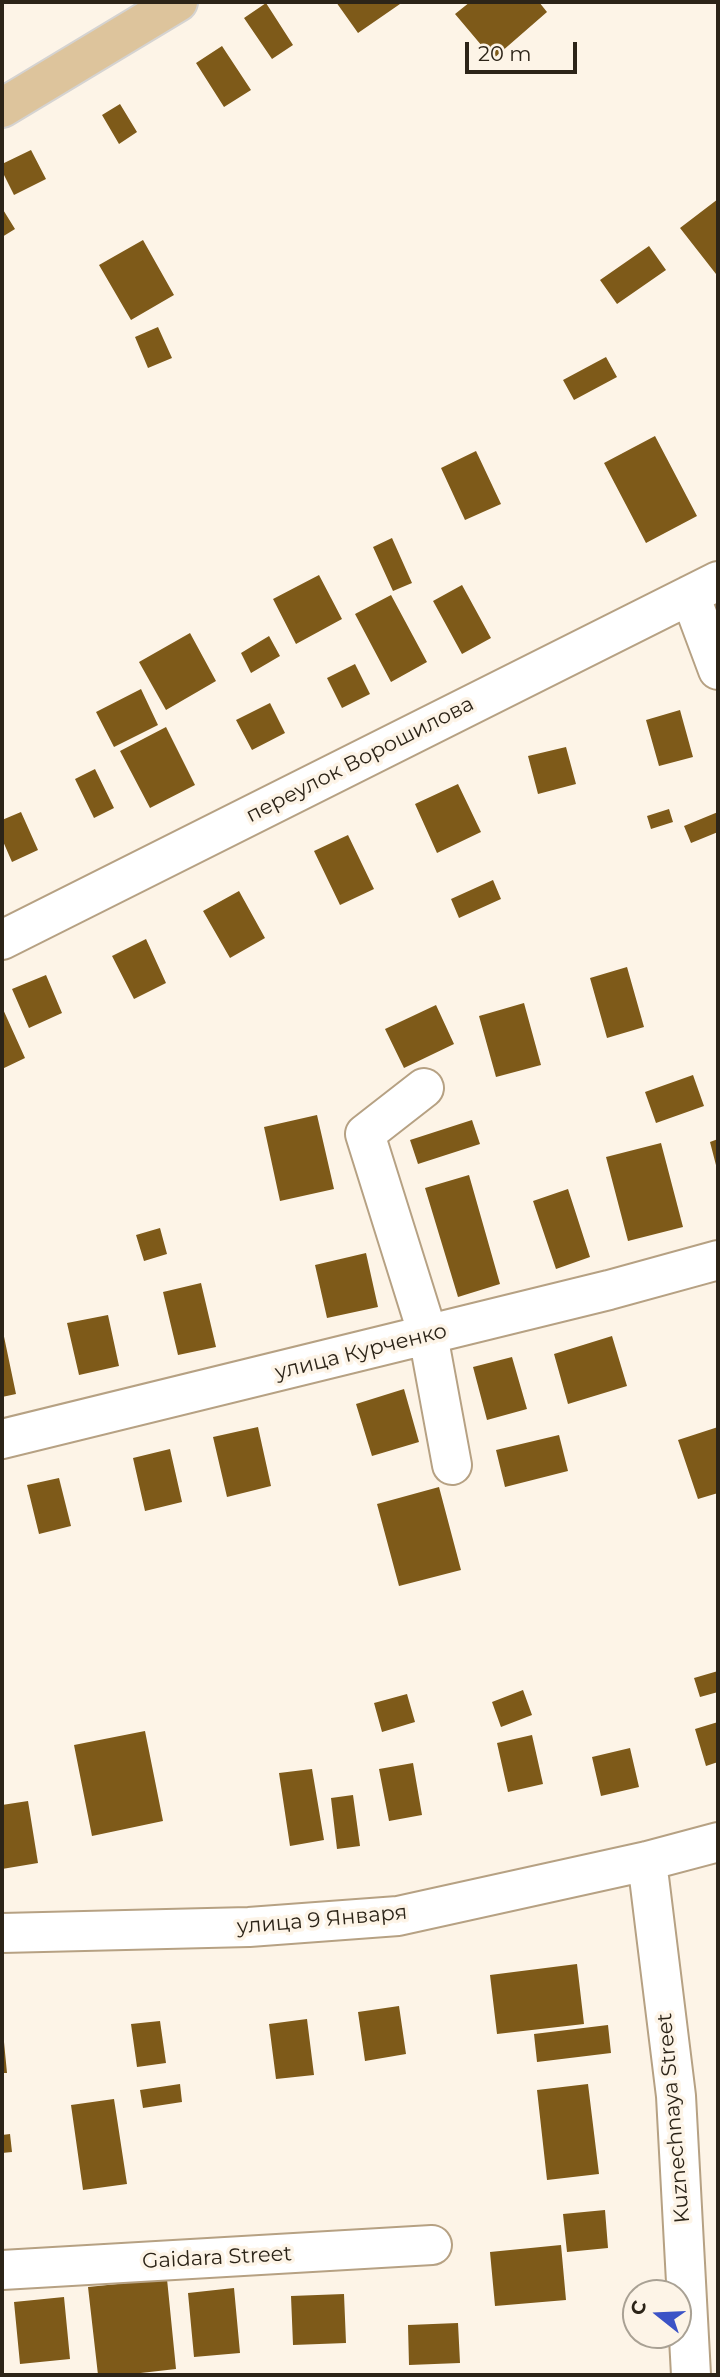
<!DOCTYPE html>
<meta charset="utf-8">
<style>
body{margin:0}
#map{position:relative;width:720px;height:2377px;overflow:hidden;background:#fdf4e7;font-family:Montserrat,sans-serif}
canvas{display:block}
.frame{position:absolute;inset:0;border:4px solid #2c2418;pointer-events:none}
.north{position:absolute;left:622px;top:2279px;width:70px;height:70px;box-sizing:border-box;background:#fdf4e7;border:2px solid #a9a194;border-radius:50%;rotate:288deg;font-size:19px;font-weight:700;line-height:28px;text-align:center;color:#2c2418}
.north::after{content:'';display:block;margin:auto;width:24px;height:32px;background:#3c53c6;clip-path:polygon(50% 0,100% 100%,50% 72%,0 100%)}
.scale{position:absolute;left:465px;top:42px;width:112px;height:32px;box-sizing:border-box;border:4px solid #2c2418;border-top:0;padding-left:9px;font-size:21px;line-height:24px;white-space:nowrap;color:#2c2418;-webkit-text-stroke:5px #fdf4e7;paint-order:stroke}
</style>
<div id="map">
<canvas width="720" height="2377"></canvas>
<div class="frame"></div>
<div class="north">С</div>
<div class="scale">20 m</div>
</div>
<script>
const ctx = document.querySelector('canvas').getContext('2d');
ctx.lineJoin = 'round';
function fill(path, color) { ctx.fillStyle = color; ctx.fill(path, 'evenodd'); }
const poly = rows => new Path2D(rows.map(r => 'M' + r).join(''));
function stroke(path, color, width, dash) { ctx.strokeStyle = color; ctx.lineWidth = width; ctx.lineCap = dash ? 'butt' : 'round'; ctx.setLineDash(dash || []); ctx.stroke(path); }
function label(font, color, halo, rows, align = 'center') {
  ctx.font = font + ' Montserrat,sans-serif'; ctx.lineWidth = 7; ctx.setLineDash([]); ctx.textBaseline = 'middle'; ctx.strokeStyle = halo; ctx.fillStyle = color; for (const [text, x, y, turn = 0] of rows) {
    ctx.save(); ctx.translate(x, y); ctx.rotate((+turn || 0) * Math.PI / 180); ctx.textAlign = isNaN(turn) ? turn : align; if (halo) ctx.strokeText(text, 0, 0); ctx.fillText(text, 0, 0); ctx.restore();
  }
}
const building = poly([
 [336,2,399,2,400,4,358,33],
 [470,2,539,2,547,12,493,59,455,14],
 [266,3,293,45,272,59,244,18],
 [222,46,251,90,224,107,196,63],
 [120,104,137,132,119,144,102,115],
 [31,150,46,179,14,195,2,171,2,164],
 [718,199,718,272,716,274,680,228],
 [2,208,15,229,2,237],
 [143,240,174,295,131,320,99,265],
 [649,246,666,270,617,304,600,280],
 [158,327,172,358,148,368,135,337],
 [606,357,617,377,574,400,563,380],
 [655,436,697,516,646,543,604,463],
 [476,451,501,504,465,520,441,468],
 [392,538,412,583,393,591,373,547],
 [319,575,342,619,296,644,273,599],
 [462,585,491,638,462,654,433,601],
 [391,595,427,662,391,682,355,614],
 [190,633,216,681,166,710,139,662],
 [269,636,280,656,251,673,241,653],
 [355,664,370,694,342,708,327,678],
 [141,689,158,725,114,747,96,712],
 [270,703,285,733,252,750,236,720],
 [680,710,693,757,659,766,646,720],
 [166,727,195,785,150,808,120,751],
 [566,747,576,784,538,794,528,756],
 [95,769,114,808,94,818,75,779],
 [458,784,481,832,437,853,415,804],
 [669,809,673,822,651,829,647,816],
 [21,812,38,850,12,862,2,839,2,820],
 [718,812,718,832,691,843,684,826],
 [348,835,374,889,340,905,314,851],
 [493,880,501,899,459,918,451,899],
 [239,891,265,938,230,958,203,911],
 [146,939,166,983,134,999,112,956],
 [627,967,644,1027,607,1038,590,978],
 [46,975,62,1013,29,1028,12,989],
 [524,1003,541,1065,496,1077,479,1016],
 [436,1005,454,1044,404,1068,385,1029],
 [2,1007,25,1058,2,1069],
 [693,1075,704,1106,656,1123,645,1092],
 [317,1115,334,1189,280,1201,264,1127],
 [472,1120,480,1144,418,1164,410,1140],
 [718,1139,718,1169,717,1169,710,1142],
 [661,1143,683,1227,628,1241,606,1157],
 [469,1175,500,1284,458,1297,425,1188],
 [568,1189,590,1257,556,1269,533,1201],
 [160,1228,167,1254,144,1261,136,1235],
 [366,1253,378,1307,327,1318,315,1265],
 [201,1283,216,1347,178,1355,163,1292],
 [108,1315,119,1366,79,1375,67,1323],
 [2,1327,16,1394,2,1397],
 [612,1336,627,1386,568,1404,554,1354],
 [512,1357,527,1409,487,1420,473,1367],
 [404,1389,419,1442,372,1456,356,1404],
 [258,1427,271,1486,227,1497,213,1437],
 [718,1427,718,1493,698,1499,678,1440],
 [559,1435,568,1471,505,1487,496,1450],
 [170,1449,182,1502,145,1511,133,1458],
 [59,1478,71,1526,39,1534,27,1485],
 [439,1487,461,1570,399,1586,377,1504],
 [718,1671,718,1692,700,1697,694,1678],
 [523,1690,532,1715,501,1727,492,1702],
 [407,1694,415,1722,382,1732,374,1703],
 [718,1722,718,1762,706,1766,695,1729],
 [145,1731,163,1821,92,1836,74,1745],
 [532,1735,543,1784,508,1792,497,1743],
 [630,1748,639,1787,601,1796,592,1757],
 [413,1763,422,1815,389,1821,379,1769],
 [312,1769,324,1840,290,1846,279,1773],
 [353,1795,360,1846,337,1849,331,1798],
 [28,1801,38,1863,2,1869,2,1805],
 [577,1964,584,2024,497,2034,490,1975],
 [399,2006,406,2054,365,2061,358,2012],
 [307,2019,314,2075,276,2079,269,2024],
 [160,2021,166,2063,137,2067,131,2024],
 [608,2025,611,2053,537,2062,534,2034],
 [2,2042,4,2042,7,2073,2,2073],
 [180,2084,182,2102,143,2108,140,2090],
 [588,2084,599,2174,547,2180,537,2090],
 [114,2099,127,2184,83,2190,71,2105],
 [10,2134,12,2152,2,2153,2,2135],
 [605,2210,608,2248,567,2252,563,2214],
 [561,2245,566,2300,495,2306,490,2252],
 [167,2279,176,2369,123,2375,98,2375,88,2287],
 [234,2288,240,2353,194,2357,188,2293],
 [344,2294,346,2343,293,2345,291,2296],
 [64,2297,70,2359,20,2364,14,2302],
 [458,2323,460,2363,409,2365,408,2325]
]);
const minor = poly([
 [690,595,718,670],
 [2,940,718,581],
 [424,1088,365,1134,428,1335,452,1465],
 [2,1439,609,1290,718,1260],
 [647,1861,676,2096,691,2375],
 [2,1933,249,1927,398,1916,647,1861,718,1842],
 [2,2270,432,2245]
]);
const major = poly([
 [2,108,178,2]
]);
const streetNames = [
 ["переулок Ворошилова",360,760,-27],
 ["улица Курченко",361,1352,-14],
 ["улица 9 Января",322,1920,-5],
 ["Kuznechnaya Street",674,2118,-95],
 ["Gaidara Street",217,2258,-3]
];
fill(building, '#7e5a19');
stroke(minor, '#b6a183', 42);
stroke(major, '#d5d3d1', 42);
stroke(minor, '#fff', 38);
stroke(major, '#ddc49c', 38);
label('21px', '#2c2418', '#fdf4e7', streetNames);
</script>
